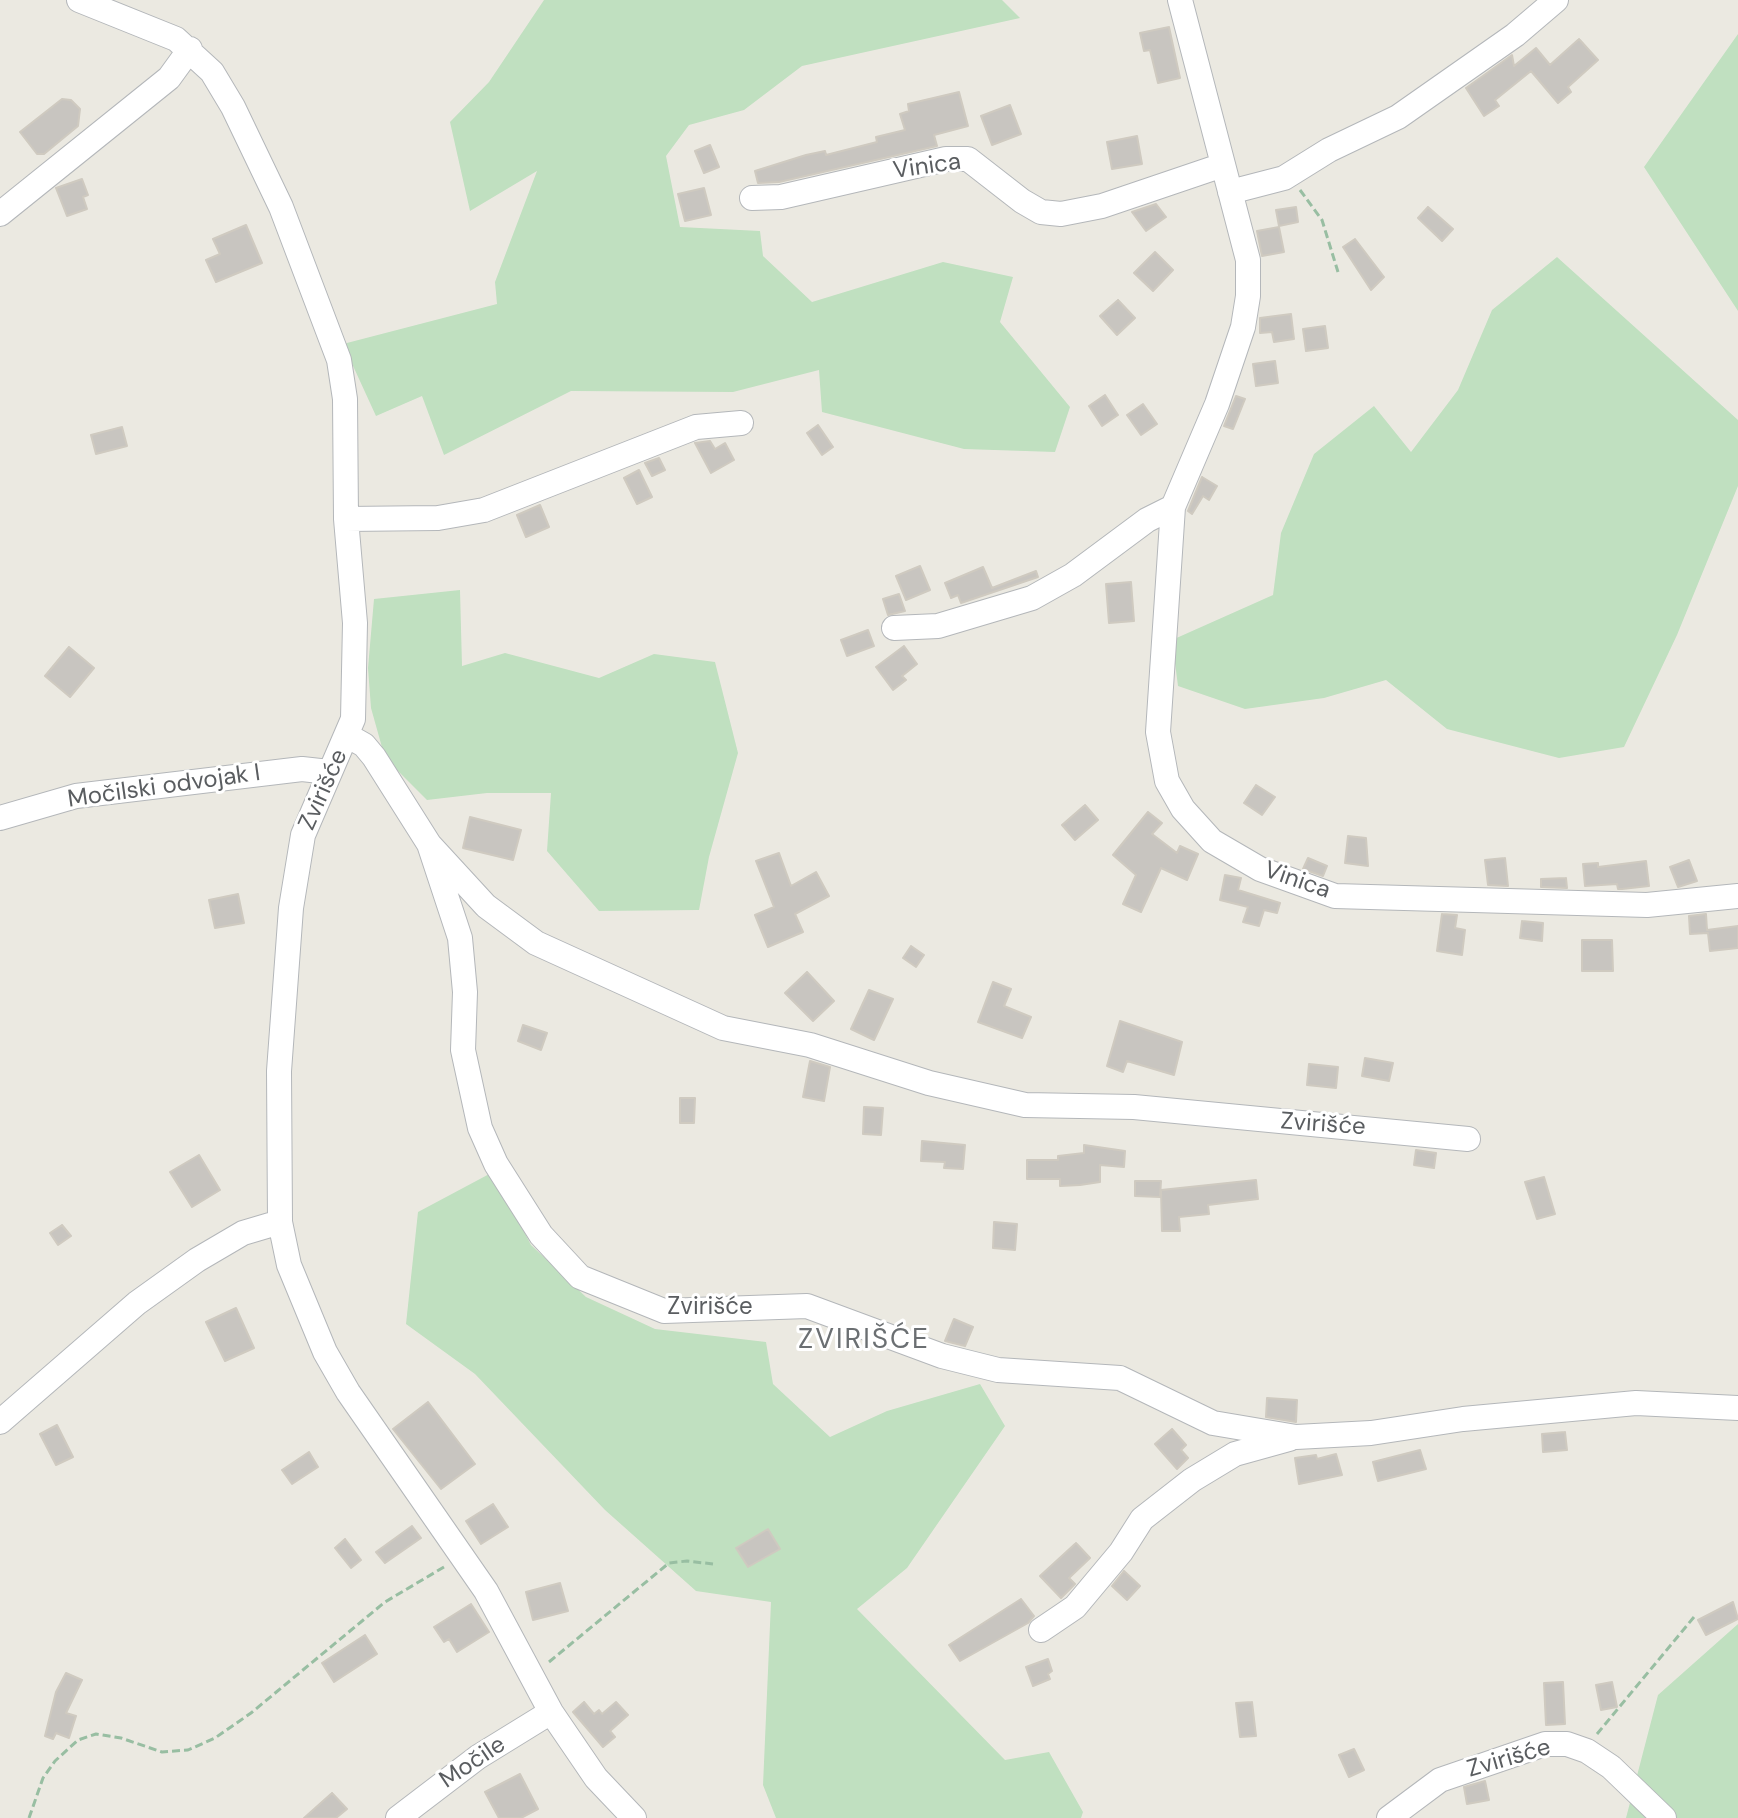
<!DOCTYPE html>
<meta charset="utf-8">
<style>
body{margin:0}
canvas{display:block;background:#ebe9e1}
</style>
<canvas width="1738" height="1818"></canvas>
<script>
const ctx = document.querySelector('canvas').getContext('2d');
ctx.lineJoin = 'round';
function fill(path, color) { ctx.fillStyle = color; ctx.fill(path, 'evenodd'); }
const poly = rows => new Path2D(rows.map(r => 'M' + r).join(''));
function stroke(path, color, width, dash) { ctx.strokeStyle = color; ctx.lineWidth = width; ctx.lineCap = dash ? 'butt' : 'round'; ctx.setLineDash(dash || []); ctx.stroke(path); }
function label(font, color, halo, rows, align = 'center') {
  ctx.font = font + ' "DM Sans",sans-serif'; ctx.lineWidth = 6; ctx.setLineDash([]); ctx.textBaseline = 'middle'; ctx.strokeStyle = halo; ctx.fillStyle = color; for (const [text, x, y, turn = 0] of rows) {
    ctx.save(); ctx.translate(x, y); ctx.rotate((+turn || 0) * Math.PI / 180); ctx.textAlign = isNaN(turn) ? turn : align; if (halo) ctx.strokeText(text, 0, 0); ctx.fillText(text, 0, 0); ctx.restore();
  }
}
const green = poly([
 [544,0,1002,0,1020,18,802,66,744,110,689,125,666,156,680,227,760,231,763,256,812,302,943,262,1013,277,1000,322,1070,407,1055,452,964,449,822,412,819,370,733,392,571,391,444,455,422,396,376,416,343,344,497,304,495,282,537,171,470,211,450,122,489,82],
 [1738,34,1738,311,1644,167],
 [1557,257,1738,420,1738,486,1677,635,1624,747,1559,758,1447,729,1386,680,1324,698,1245,709,1178,686,1172,640,1273,595,1281,533,1314,454,1374,406,1411,452,1458,390,1492,310],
 [460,590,462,666,505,653,599,678,654,654,715,662,738,753,709,857,699,910,599,911,547,851,551,793,487,793,427,800,385,758,371,708,368,668,374,599],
 [493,1172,531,1245,586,1297,655,1329,766,1342,773,1384,830,1437,887,1411,980,1384,1005,1426,907,1568,857,1609,1005,1760,1049,1752,1083,1812,1081,1818,776,1818,763,1785,771,1602,696,1591,605,1510,475,1374,406,1324,418,1212],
 [1738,1624,1738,1818,1626,1818,1658,1695]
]);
const building = poly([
 [1169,27,1180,78,1158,83,1150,50,1144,51,1140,33,1169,27],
 [1579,39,1598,60,1568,87,1571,92,1558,103,1531,71,1495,100,1499,106,1484,116,1466,88,1512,55,1514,66,1536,48,1550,65,1579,39],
 [959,92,968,126,934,135,937,146,779,182,758,183,755,171,806,155,825,151,826,155,877,142,876,137,905,130,900,114,909,111,908,104,959,92],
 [62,99,71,100,80,109,78,126,44,154,37,154,20,132,62,99],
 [1010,105,1021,134,992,145,981,116,1010,105],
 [1137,136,1142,164,1112,169,1107,142,1137,136],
 [710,145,719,167,704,173,695,151,710,145],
 [82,179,88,195,83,197,87,209,67,216,56,188,82,179],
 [704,188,711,215,685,221,678,194,704,188],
 [1156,204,1166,217,1146,231,1132,212,1156,204],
 [1296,207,1298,222,1279,226,1276,210,1296,207],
 [1428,207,1453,229,1442,241,1418,218,1428,207],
 [246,225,262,263,216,282,206,260,220,254,213,239,246,225],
 [1279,227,1284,252,1262,256,1257,231,1279,227],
 [1355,239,1384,277,1371,290,1343,247,1355,239],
 [1155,252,1173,270,1153,291,1134,273,1155,252],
 [1118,300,1135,318,1117,335,1100,316,1118,300],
 [1291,314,1294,339,1274,342,1272,332,1260,333,1260,318,1291,314],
 [1325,326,1328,348,1306,351,1303,329,1325,326],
 [1275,361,1278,383,1256,386,1253,364,1275,361],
 [1105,395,1118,415,1102,426,1089,406,1105,395],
 [1236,396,1245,399,1233,429,1224,426,1236,396],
 [1143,404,1157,424,1141,435,1127,415,1143,404],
 [818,425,833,447,822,455,807,433,818,425],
 [122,427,127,446,96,454,91,435,122,427],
 [710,441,715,449,725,443,734,460,711,473,695,443,710,441],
 [659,458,665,470,652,476,645,463,659,458],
 [639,470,652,497,637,504,624,478,639,470],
 [1202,477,1217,486,1209,500,1203,496,1192,514,1188,511,1202,477],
 [540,505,549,527,526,537,517,515,540,505],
 [920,566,930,590,906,600,896,576,920,566],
 [983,567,992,588,1036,571,1038,577,961,603,958,595,951,598,945,583,983,567],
 [1131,582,1134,621,1109,623,1106,584,1131,582],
 [899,594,905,611,888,615,883,599,899,594],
 [868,630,874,646,847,656,841,640,868,630],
 [904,646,917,664,902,676,906,680,893,690,876,667,904,646],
 [69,647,94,668,70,697,45,676,69,647],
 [1256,785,1275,797,1262,815,1244,803,1256,785],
 [1085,805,1098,820,1075,840,1062,825,1085,805],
 [1148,812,1162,823,1152,834,1177,853,1180,846,1198,854,1187,880,1161,868,1141,912,1123,904,1136,875,1113,855,1148,812],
 [470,817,521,830,513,860,463,848,470,817],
 [1348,836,1366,838,1368,866,1345,863,1348,836],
 [779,853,791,886,816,872,829,896,795,914,803,932,768,947,755,915,774,907,756,861,779,853],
 [1308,858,1327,866,1323,876,1303,869,1308,858],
 [1505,858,1508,886,1488,885,1485,860,1505,858],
 [1689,860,1697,881,1678,887,1670,867,1689,860],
 [1646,861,1649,886,1622,889,1618,889,1617,884,1585,886,1583,864,1598,863,1598,867,1646,861],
 [1225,875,1241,878,1238,890,1280,903,1277,913,1264,910,1259,926,1243,922,1248,907,1220,900,1225,875],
 [1566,878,1567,888,1541,887,1541,879,1566,878],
 [238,894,244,923,215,928,209,900,238,894],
 [1442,914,1457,915,1455,928,1465,930,1462,955,1437,951,1442,914],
 [1706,914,1707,930,1738,926,1738,948,1710,951,1708,933,1690,934,1689,916,1706,914],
 [1522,921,1543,923,1542,941,1520,938,1522,921],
 [1582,940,1612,940,1613,971,1582,971,1582,940],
 [911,946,924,955,916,967,903,958,911,946],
 [807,972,834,1001,813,1021,785,993,807,972],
 [993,982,1011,989,1004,1006,1031,1017,1022,1038,978,1022,993,982],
 [869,990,893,999,874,1040,851,1029,869,990],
 [1120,1021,1182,1042,1174,1075,1127,1061,1123,1072,1107,1066,1120,1021],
 [523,1025,547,1033,541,1050,518,1041,523,1025],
 [1365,1058,1393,1063,1389,1081,1362,1076,1365,1058],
 [810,1061,830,1067,824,1101,803,1097,810,1061],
 [1309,1064,1338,1067,1336,1088,1307,1085,1309,1064],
 [680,1098,695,1098,694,1123,680,1123,680,1098],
 [864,1107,883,1108,881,1135,863,1134,864,1107],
 [922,1141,965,1145,963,1169,944,1168,945,1162,921,1161,922,1141],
 [1084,1145,1125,1151,1124,1167,1100,1165,1100,1182,1080,1185,1060,1186,1060,1179,1027,1179,1027,1160,1058,1160,1058,1156,1084,1153,1084,1145],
 [1416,1150,1436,1153,1434,1168,1414,1165,1416,1150],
 [199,1155,220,1190,192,1207,170,1172,199,1155],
 [1544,1177,1555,1214,1537,1219,1525,1182,1544,1177],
 [1256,1180,1258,1199,1208,1205,1209,1214,1179,1217,1180,1231,1162,1231,1161,1190,1256,1180],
 [1135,1181,1161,1181,1160,1197,1135,1196,1135,1181],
 [994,1222,1017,1224,1015,1250,993,1248,994,1222],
 [62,1225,71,1236,58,1245,50,1233,62,1225],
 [236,1308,254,1348,225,1361,206,1322,236,1308],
 [954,1319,973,1327,965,1346,945,1341,954,1319],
 [1267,1398,1297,1400,1296,1422,1266,1417,1267,1398],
 [428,1402,475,1464,441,1489,393,1429,428,1402],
 [57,1425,73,1457,56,1465,40,1434,57,1425],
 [1172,1429,1186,1445,1181,1450,1188,1458,1177,1469,1155,1444,1172,1429],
 [1565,1432,1567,1450,1543,1452,1542,1434,1565,1432],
 [1420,1450,1426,1469,1378,1481,1373,1462,1420,1450],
 [309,1452,318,1467,292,1484,282,1470,309,1452],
 [1336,1454,1342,1475,1299,1484,1295,1458,1316,1455,1317,1459,1336,1454],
 [493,1504,508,1527,481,1544,466,1521,493,1504],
 [412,1526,421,1538,385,1563,376,1552,412,1526],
 [768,1529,780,1549,748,1567,736,1548,768,1529],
 [345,1539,361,1560,351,1568,335,1548,345,1539],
 [1076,1543,1090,1558,1069,1578,1075,1584,1061,1598,1040,1576,1076,1543],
 [1124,1571,1140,1586,1127,1600,1112,1586,1124,1571],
 [560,1583,568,1611,533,1620,526,1592,560,1583],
 [1021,1599,1034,1616,1028,1623,960,1661,949,1645,1021,1599],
 [1733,1602,1738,1619,1706,1635,1698,1620,1733,1602],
 [471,1604,489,1632,457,1652,449,1639,444,1642,434,1627,471,1604],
 [365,1635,377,1654,334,1682,322,1663,365,1635],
 [1048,1659,1052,1671,1048,1674,1050,1679,1033,1686,1026,1667,1048,1659],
 [66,1673,82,1680,66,1713,76,1716,69,1738,56,1733,53,1739,45,1736,56,1692,66,1673],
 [1563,1682,1565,1724,1546,1725,1544,1683,1563,1682],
 [1612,1682,1617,1707,1601,1710,1596,1685,1612,1682],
 [584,1702,594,1714,599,1710,602,1714,616,1702,628,1715,610,1731,615,1737,603,1747,573,1712,584,1702],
 [1252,1702,1256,1736,1240,1737,1236,1703,1252,1702],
 [1354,1749,1364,1770,1349,1777,1339,1755,1354,1749],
 [520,1774,538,1809,521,1818,499,1818,485,1792,520,1774],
 [1485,1781,1489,1800,1467,1804,1464,1787,1485,1781],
 [332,1793,347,1809,336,1818,304,1818,332,1793]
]);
const path = poly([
 [1300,190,1322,220,1338,272],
 [549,1662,669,1563,687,1561,713,1564],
 [1597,1734,1694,1617],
 [29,1818,43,1778,55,1761,78,1740,96,1734,121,1738,162,1752,188,1750,215,1738,251,1713,385,1602,444,1567]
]);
const minor = poly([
 [79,0,176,39,212,72,233,107,281,207,339,360,345,399,346,519,355,623,353,719,303,835,291,908,279,1071,280,1222,289,1265,325,1352,348,1392,486,1591,551,1712,596,1778,634,1818],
 [1180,0,1248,260,1248,296,1243,327,1217,404,1173,507,1158,732,1167,781,1183,809,1212,841,1260,869,1335,896,1647,905,1738,896],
 [1230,192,1284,178,1329,150,1398,117,1515,35,1556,0],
 [752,198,781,197,946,159,968,159,1022,201,1041,212,1061,214,1102,206,1223,165],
 [0,214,169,78,190,49],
 [346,519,438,518,484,510,696,427,741,423],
 [894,628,938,626,1032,598,1073,575,1147,520,1173,507],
 [348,736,364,745,374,757,429,844,486,906,536,943,723,1028,810,1045,929,1083,1025,1105,1134,1107,1468,1139],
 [0,818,76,796,302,769,329,772],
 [429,844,460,938,465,992,463,1050,480,1128,496,1164,541,1235,580,1277,664,1311,807,1306,942,1356,998,1370,1120,1378,1213,1423,1296,1437,1371,1433,1463,1419,1636,1403,1738,1408],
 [0,1422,137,1303,197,1260,243,1233,280,1222],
 [1041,1630,1075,1607,1121,1552,1142,1519,1192,1480,1235,1454,1289,1439],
 [398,1818,478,1757,551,1712],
 [1389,1818,1440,1780,1545,1744,1567,1744,1587,1751,1611,1767,1664,1818]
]);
const streetNames = [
 ["Vinica",927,167,-8],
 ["Močilski odvojak I",164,787,-8],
 ["Zvirišće",324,790,-66],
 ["Vinica",1297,881,19],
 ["Zvirišće",1323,1125,4],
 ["Zvirišće",710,1308],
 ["Zvirišće",1509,1759,-16],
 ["Močile",473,1763,-34]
];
const quarterNames = [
 ["ZVIRIŠĆE",864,1341]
];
fill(green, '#c0e0c0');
fill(building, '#c8c5c0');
stroke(building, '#cfcac0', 2);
stroke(minor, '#b4b7ba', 26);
stroke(path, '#98bea2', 3, [8, 4]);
stroke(minor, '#fff', 24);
label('24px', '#5a5d60', '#fff', streetNames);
ctx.letterSpacing = '2px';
label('28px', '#6b6f72', '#fff', quarterNames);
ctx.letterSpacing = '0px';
</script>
